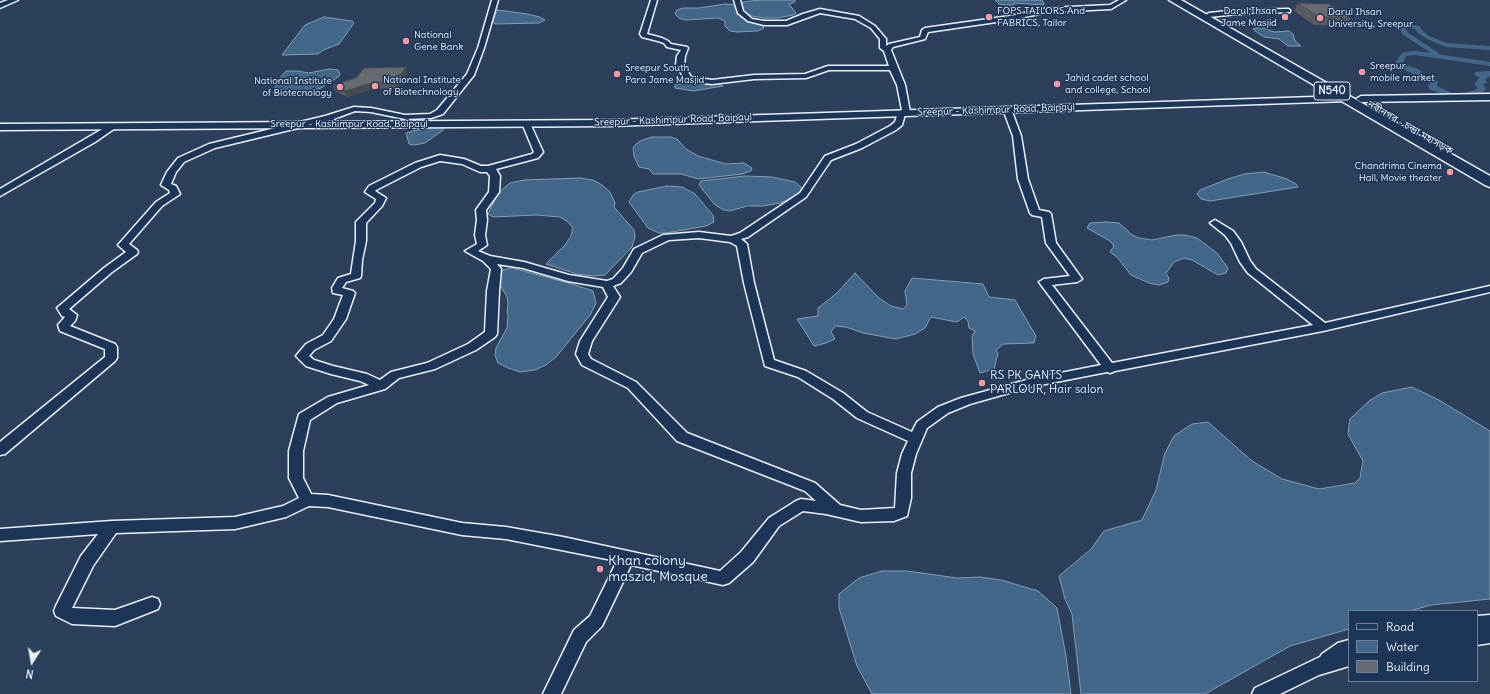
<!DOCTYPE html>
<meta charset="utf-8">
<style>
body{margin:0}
#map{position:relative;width:1490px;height:694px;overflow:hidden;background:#2c405c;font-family:Delius,sans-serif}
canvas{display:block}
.legend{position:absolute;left:1348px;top:610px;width:130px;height:72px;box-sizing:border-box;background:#1d3557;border:1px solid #6e8097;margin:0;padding:5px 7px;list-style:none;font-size:12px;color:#e8f1f8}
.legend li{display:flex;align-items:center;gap:8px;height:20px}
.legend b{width:20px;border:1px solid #6e8097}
.north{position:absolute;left:12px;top:642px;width:40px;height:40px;-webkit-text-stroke:3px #1d3557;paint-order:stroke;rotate:191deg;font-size:11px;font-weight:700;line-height:16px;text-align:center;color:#e8f1f8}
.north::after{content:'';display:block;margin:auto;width:14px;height:18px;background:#e8f1f8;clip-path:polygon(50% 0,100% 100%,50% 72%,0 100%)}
</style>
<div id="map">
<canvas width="1490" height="694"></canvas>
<ul class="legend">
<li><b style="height:5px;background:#1d3557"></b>Road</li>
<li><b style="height:11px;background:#426789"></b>Water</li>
<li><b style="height:11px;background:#666b71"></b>Building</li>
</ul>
<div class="north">N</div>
</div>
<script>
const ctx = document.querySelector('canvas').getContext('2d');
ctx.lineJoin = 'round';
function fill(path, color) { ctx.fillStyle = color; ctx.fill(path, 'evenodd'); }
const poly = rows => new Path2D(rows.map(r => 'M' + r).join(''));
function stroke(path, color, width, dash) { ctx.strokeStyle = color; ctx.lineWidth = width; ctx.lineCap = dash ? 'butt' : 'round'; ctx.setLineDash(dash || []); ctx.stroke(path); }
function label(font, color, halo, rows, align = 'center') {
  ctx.font = font + ' Delius,"Noto Sans Bengali",sans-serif'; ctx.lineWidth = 3; ctx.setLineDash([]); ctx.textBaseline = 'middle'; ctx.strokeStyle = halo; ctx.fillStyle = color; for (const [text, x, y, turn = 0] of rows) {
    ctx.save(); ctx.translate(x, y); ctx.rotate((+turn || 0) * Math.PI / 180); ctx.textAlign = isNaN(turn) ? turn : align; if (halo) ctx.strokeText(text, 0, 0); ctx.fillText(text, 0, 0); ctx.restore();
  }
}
const water = poly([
 [759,0,795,0,795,2,789,4,796,13,793,15,777,18,764,18,752,16,744,12,741,5,743,2,759,0],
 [1042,0,1044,4,1043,5,1014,3,1014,5,1005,5,999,4,995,0,1042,0],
 [725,4,736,5,742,17,748,21,762,25,764,28,758,31,737,32,730,31,725,26,725,21,718,18,685,20,679,18,675,14,677,10,683,8,699,8,725,4],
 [498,10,527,14,540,17,545,20,539,23,495,24,493,22,495,14,498,10],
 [324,17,352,21,354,23,339,44,323,50,318,54,282,55,305,25,324,17],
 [1256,28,1264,28,1274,32,1289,31,1293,34,1295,41,1301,46,1288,46,1279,39,1264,37,1255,31,1253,29,1256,28],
 [329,69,338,70,340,74,338,77,321,88,308,93,273,94,277,81,286,71,297,71,309,73,329,69],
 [680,83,717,83,723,86,693,91,675,88,675,85,680,83],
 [429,127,443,127,443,130,425,143,414,145,409,144,406,133,429,127],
 [652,137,671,137,677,139,686,149,698,156,726,164,744,163,752,168,751,171,742,174,699,179,681,174,653,174,649,169,639,167,634,156,633,148,635,145,640,141,652,137],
 [1264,172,1287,179,1296,184,1298,187,1210,201,1201,199,1197,194,1200,190,1228,179,1244,174,1264,172],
 [745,176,772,177,795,182,804,190,799,195,780,203,763,206,747,206,730,211,724,210,715,205,699,185,701,181,745,176],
 [580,178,593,180,602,185,610,192,615,203,614,207,634,230,635,237,632,247,605,275,594,276,577,274,546,264,565,245,571,236,573,228,568,222,560,217,536,215,493,217,488,214,498,193,510,183,524,180,580,178],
 [667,186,682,187,695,194,713,215,714,222,706,226,666,233,659,233,648,228,629,202,634,194,638,192,667,186],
 [1106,222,1119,223,1132,235,1139,238,1152,240,1176,235,1185,235,1197,238,1217,253,1228,268,1226,273,1218,275,1192,260,1184,258,1174,262,1166,273,1169,278,1168,282,1159,285,1149,283,1131,275,1117,257,1110,252,1114,246,1110,241,1087,228,1090,223,1106,222],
 [512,268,572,284,593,291,596,303,590,315,556,357,546,365,535,370,520,372,508,368,498,363,495,355,496,348,507,328,508,315,507,313,508,304,507,297,499,283,500,273,503,270,512,268],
 [855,273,879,298,891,306,903,309,907,305,905,291,912,278,983,284,989,297,1015,300,1036,336,1034,343,1003,344,996,350,998,353,994,369,980,373,973,354,972,336,975,331,969,328,968,321,964,317,957,322,931,317,925,328,915,334,896,339,863,333,846,327,835,326,831,332,835,339,826,343,814,346,797,319,818,316,818,308,837,293,855,273],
 [1412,387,1439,400,1490,431,1490,599,1431,605,1410,611,1349,611,1349,629,1290,646,1205,694,1081,694,1072,614,1065,599,1059,576,1091,549,1104,531,1142,520,1156,490,1165,453,1174,436,1192,424,1208,422,1252,461,1282,479,1319,489,1355,483,1360,478,1363,461,1348,434,1350,419,1369,401,1382,393,1412,387],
 [882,571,907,571,957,578,980,577,1001,580,1038,591,1057,608,1066,656,1071,694,872,694,857,666,839,608,839,594,859,578,882,571]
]);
const canal = poly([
 [1402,23,1419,26,1423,31,1429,36,1447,43,1490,46,1490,50,1446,47,1425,38,1418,33,1415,29,1406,27,1407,32,1437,52,1438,54,1490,62,1490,66,1414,55,1406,56,1403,63,1404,64,1418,69,1425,75,1433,77,1438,82,1437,86,1452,93,1464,93,1475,90,1478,88,1474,84,1480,77,1475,76,1475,72,1490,71,1490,76,1485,80,1488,82,1483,85,1486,88,1485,90,1481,94,1464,97,1448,97,1429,89,1428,87,1430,83,1427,81,1419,79,1412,73,1398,68,1395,63,1402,53,1414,51,1431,53,1402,34,1399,25,1402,23]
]);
const minor = poly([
 [492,0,498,0,484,48,474,75,443,114,431,118,405,119,371,112,355,111,331,120,215,148,184,162,176,172,171,184,176,186,180,194,162,206,129,244,137,250,138,252,137,254,112,272,69,309,77,315,75,321,70,326,115,344,117,347,117,358,115,361,5,454,0,455,0,442,105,357,105,349,60,331,58,325,65,317,62,316,57,308,104,268,126,252,118,245,156,202,170,193,169,190,161,185,167,172,178,158,209,144,325,116,354,107,371,108,405,115,430,114,437,110,467,74,478,48,492,0],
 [651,0,657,0,647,34,662,38,668,41,671,44,687,47,688,48,685,56,684,65,691,77,712,80,754,75,805,74,828,66,889,66,884,51,880,48,880,39,871,28,855,19,820,13,787,25,764,25,748,21,738,13,734,0,740,0,743,11,752,19,764,21,786,21,803,14,820,9,859,16,875,26,886,39,886,46,889,44,920,37,922,30,925,28,1010,16,1049,8,1110,5,1119,0,1126,0,1111,9,1049,12,1010,20,928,32,925,39,893,47,891,50,905,85,910,112,905,114,902,125,896,130,862,148,831,160,806,197,748,237,741,239,747,244,754,283,774,360,806,371,843,393,867,412,912,432,917,422,938,407,961,398,1030,379,1101,365,1039,282,1044,279,1070,276,1046,243,1042,217,1032,215,1030,213,1018,179,1013,136,1003,109,1007,107,1011,109,1021,136,1028,179,1039,210,1049,212,1051,214,1056,243,1082,279,1077,282,1052,285,1112,363,1313,325,1248,273,1240,262,1231,243,1225,235,1210,223,1215,220,1233,231,1241,242,1250,261,1256,269,1325,323,1490,286,1490,292,1323,331,1115,371,1110,373,1107,372,1030,387,970,404,948,413,927,428,916,454,911,473,911,498,907,516,894,521,861,522,826,514,803,511,779,526,753,562,729,583,723,585,631,565,602,626,586,642,561,694,543,694,574,630,590,616,617,561,506,539,462,535,328,507,309,506,286,517,235,529,116,533,93,566,72,608,115,610,152,597,158,599,160,604,158,609,115,626,72,624,56,616,54,611,56,606,81,556,98,534,0,541,0,529,112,521,235,517,283,506,299,498,289,478,289,451,299,414,328,397,369,385,360,381,331,374,306,366,296,356,306,344,323,335,334,319,343,295,333,293,332,288,338,278,351,274,356,241,356,222,375,203,376,199,365,192,369,186,415,163,440,155,464,159,481,166,488,166,532,154,534,152,522,123,526,121,529,121,543,152,538,158,496,169,500,176,499,192,486,210,487,220,485,235,487,245,478,251,490,256,524,262,569,275,607,281,613,279,623,268,634,249,663,235,699,232,731,236,740,233,800,193,825,156,856,144,890,126,895,122,898,112,902,110,897,85,890,70,829,70,806,78,754,79,712,84,686,81,676,65,677,56,681,50,667,47,664,43,658,41,642,37,640,34,651,0],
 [440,161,462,164,480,172,487,172,490,176,489,192,476,210,477,220,475,235,477,244,465,251,483,261,491,269,487,291,485,332,468,344,427,363,391,372,380,380,367,374,333,366,314,360,309,356,314,350,331,341,346,319,355,293,353,291,342,288,346,282,360,278,361,276,362,260,366,241,366,223,382,206,386,198,375,191,376,190,421,167,440,161],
 [699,238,730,242,737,246,744,283,765,366,798,377,833,399,857,418,908,441,902,454,897,473,895,508,861,510,840,505,815,483,687,433,636,382,591,359,588,354,592,341,620,297,613,286,621,283,631,272,642,253,669,240,699,238],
 [497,264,523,268,568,281,603,287,608,297,580,341,576,354,582,365,628,388,677,441,805,491,816,501,801,499,796,501,769,518,741,552,720,571,563,537,506,527,462,523,328,495,311,494,303,478,303,451,310,420,337,403,385,389,399,378,435,369,476,350,495,337,497,334,499,291,501,269,497,264],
 [1288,9,1290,10,1290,12,1237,14,1209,17,1206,15,1209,13,1237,10,1288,9],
 [111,124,114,124,118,126,95,142,0,196,0,189,111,124],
 [1490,615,1490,643,1477,645,1477,616,1490,615],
 [1349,640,1349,666,1319,675,1280,694,1252,694,1255,688,1320,657,1322,654,1338,643,1349,640]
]);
const tertiary = poly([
 [8,0,18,0,0,8,0,3,8,0],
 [1490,94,1490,100,1361,102,1356,99,1361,96,1490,94],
 [1345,96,1350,99,1348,101,611,126,0,130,0,124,611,120,1345,96]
]);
const trunk = poly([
 [1169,0,1181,0,1490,176,1490,187,1485,185,1169,0]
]);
const wall = poly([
 [1298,3,1350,18,1346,26,1314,25,1294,11],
 [406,67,407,73,397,88,373,89,347,97,335,91,333,85]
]);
const shadedWall = poly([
 [406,67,407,73,397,88,396,82],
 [372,83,373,89,347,97,345,91]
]);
const building = poly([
 [1298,3,1329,4,1350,18,1318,17,1298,3],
 [406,67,396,82,372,83,345,91,333,85,356,78,364,68,406,67]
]);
const markers = [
 [989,17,4,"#ff9aa2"],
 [1285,17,4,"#ff9aa2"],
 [1320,18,4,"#ff9aa2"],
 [406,41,4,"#ff9aa2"],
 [1362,72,4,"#ff9aa2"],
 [617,74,4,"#ff9aa2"],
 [1057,84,4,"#ff9aa2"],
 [375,86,4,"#ff9aa2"],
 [340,87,4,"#ff9aa2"],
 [1450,172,4,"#ff9aa2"],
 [982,383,4,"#ff9aa2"],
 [600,569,4,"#ff9aa2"]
];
const farPoinames = [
 ["FOPS TAILORS And",997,11],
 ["FABRICS, Tailor",997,23],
 ["Darul Ihsan",1277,11,"right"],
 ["Jame Masjid",1277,23,"right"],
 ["Darul Ihsan",1328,12],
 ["University, Sreepur",1328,24],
 ["National",414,35],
 ["Gene Bank",414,47],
 ["Sreepur",1370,66],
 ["mobile market",1370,78],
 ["Sreepur South",625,68],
 ["Para Jame Masjid",625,80],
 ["Jahid cadet school",1065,78],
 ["and college, School",1065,90],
 ["National Institute",383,80],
 ["of Biotechnology",383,92],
 ["National Institute",332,81,"right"],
 ["of Biotecnology",332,93,"right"],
 ["Chandrima Cinema",1442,166,"right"],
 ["Hall, Movie theater",1442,178,"right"]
];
const farStreetnames = [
 ["Sreepur - Kashimpur Road, Baipayl",996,110,-2],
 ["Sreepur - Kashimpur Road, Baipayl",673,120,-2],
 ["Sreepur - Kashimpur Road, Baipayl",349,124],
 ["নবীনগর - চন্দ্রা মহাসড়ক",1410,128,30]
];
const shields = [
 [1332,91,36]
];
const shieldNames = [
 ["N540",1332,91]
];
const poiNames = [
 ["RS PK GANTS",990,376],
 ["PARLOUR, Hair salon",990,390]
];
const nearPoinames = [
 ["Khan colony",608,561],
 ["maszid, Mosque",608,577]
];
fill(water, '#426789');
stroke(water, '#849eb5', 1);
fill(canal, '#426789');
stroke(minor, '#e8f1f8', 3);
stroke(tertiary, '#e8f1f8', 3);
stroke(trunk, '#e8f1f8', 3);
fill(minor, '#1d3557');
fill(tertiary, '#1d3557');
fill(trunk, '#1d3557');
fill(wall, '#585c61');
fill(shadedWall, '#474b4f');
fill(building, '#666b71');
stroke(building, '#474b4f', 1);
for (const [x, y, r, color] of markers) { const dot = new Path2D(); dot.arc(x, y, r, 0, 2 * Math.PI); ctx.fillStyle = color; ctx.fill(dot); stroke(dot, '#1d3557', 1.5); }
label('10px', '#e8f1f8', '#1d3557', farPoinames, 'left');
label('10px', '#e8f1f8', '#1d3557', farStreetnames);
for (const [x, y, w] of shields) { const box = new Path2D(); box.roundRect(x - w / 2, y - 9, w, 18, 3); ctx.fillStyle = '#1d3557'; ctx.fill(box); stroke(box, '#e8f1f8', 1); }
label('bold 11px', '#e8f1f8', null, shieldNames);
label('12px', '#e8f1f8', '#1d3557', poiNames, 'left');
label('14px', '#e8f1f8', '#1d3557', nearPoinames, 'left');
</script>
